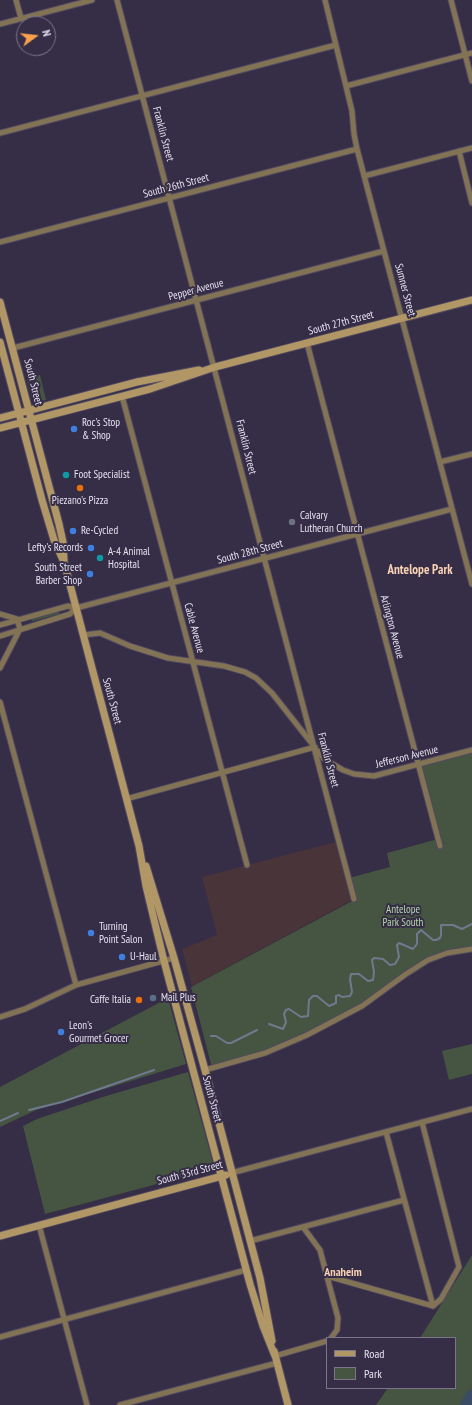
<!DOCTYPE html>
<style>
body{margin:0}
#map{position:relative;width:472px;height:1405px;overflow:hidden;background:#362d46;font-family:"PT Sans Narrow",sans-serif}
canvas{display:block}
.legend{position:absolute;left:326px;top:1337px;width:130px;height:52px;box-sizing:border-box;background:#362d46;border:1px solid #7c758a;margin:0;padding:5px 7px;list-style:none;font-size:12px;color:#e6e1f1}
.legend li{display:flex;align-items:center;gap:8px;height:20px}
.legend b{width:20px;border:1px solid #7c758a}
.north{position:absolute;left:16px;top:16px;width:40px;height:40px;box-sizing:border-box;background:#362d46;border:1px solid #7c758a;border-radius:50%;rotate:75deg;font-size:11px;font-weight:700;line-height:16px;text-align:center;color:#e6e1f1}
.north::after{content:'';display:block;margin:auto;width:14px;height:18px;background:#f8a14a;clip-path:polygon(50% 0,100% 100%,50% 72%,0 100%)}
</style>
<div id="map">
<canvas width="472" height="1405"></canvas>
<ul class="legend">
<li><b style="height:5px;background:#b19766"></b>Road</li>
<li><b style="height:11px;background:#465541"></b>Park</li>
</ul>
<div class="north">N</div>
</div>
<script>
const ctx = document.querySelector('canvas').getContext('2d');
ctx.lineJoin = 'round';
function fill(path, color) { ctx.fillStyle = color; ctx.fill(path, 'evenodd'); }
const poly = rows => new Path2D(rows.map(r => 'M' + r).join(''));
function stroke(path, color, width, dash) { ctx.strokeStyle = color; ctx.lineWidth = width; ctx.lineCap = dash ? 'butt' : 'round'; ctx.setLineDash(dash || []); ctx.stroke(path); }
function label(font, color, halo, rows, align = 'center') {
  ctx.font = font + ' "PT Sans Narrow",sans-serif'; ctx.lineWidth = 4; ctx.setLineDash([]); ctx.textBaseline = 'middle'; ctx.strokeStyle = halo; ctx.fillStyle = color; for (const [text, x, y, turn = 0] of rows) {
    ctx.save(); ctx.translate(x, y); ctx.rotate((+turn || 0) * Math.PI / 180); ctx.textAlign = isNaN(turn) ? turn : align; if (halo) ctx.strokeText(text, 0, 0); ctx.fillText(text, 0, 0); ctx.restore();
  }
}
const industrial = poly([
 [339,841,354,899,192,986,182,949,217,935,202,877]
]);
const green = poly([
 [40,375,46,400,40,401,31,395,27,379],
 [60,610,59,614,33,621,30,620],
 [472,750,472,949,428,960,362,1006,292,1042,212,1068,191,987,354,900,349,878,390,867,387,853,438,839,419,765],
 [168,998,186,1064,36,1110,0,1127,0,1087],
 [472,1044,472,1074,449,1080,442,1051],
 [188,1072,213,1163,209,1170,45,1214,23,1126,37,1119,106,1096],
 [472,1255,472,1405,376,1405,388,1388,455,1388,455,1338,420,1338]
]);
const stream = poly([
 [269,1024,283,1029,286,1022,284,1014,286,1010,289,1009,301,1017,308,1016,309,1000,313,996,317,996,329,1006,336,1003,336,996,339,995,342,997,350,996,352,992,350,979,351,974,359,974,368,981,373,980,374,972,372,960,374,958,383,959,390,965,395,964,399,957,397,945,399,943,413,949,417,944,417,934,421,930,433,940,436,940,440,938,441,935,441,925,453,925,462,929,472,924],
 [211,1036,216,1036,227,1043,231,1043,257,1030],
 [29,1110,62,1102,154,1070],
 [0,1121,18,1113]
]);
const river = poly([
 [466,1405,472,1395]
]);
const street = poly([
 [16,0,21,18],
 [117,0,354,899],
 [325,0,352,111,354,134,357,149,472,584],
 [451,0,472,81],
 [0,24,92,0],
 [346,86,472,53],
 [0,133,336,45],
 [459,151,472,203],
 [364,176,472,148],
 [0,242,357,149],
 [307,343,440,846],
 [13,348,384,251],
 [122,396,247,865],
 [440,462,472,454],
 [0,614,17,619,20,629,0,668],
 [0,625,68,606,76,608],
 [83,635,100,633,130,646,168,658,224,666,245,672,256,678,272,693,313,745],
 [0,636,70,614,76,608,452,509],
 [0,702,76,985],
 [318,751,324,759,343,770,354,774,374,776,472,750],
 [126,799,315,747],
 [0,1017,25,1009,76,985,174,958],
 [205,1070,265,1053,307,1035,362,1006,406,974,428,960,447,953,472,949],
 [422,1122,459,1267,441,1299,433,1306],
 [386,1132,433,1306],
 [231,1173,472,1109],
 [39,1225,87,1405],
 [303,1227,320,1250,338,1318,337,1330,331,1338],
 [250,1241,404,1200],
 [327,1276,433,1306],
 [0,1337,246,1270],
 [275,1356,327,1341],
 [120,1405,277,1363]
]);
const secondary = poly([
 [0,302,59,524,63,542,64,560],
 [0,342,42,500,54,540,64,562,139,846,146,886,164,961,250,1284,263,1326,275,1356],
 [0,418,137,382,199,370],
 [0,428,150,389,215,367,472,300],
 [146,866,174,958,205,1070,260,1278,272,1341],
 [0,1236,226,1175],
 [274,1351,288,1405]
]);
const markers = [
 [74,429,4,"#3f7fe0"],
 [66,475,4,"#0f9aa8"],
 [80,488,4,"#e8710a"],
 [292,522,4,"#6b7280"],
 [73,531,4,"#3f7fe0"],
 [91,548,4,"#3f7fe0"],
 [100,558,4,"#0f9aa8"],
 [90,574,4,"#3f7fe0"],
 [91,933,4,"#3f7fe0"],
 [122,957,4,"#3f7fe0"],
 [153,998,4,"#5c6f8a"],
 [139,1000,4,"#e8710a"],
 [61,1032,4,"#3f7fe0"]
];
const streetNames = [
 ["Franklin Street",163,134,75],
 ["South 26th Street",176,186,-15],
 ["Pepper Avenue",196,290,-15],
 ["Sumner Street",405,290,75],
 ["South 27th Street",341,323,-15],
 ["South Street",33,382,76],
 ["Franklin Street",246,447,76],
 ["South 28th Street",250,552,-15],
 ["Arlington Avenue",392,627,75],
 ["Cable Avenue",194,628,75],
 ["South Street",112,701,75],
 ["Jefferson Avenue",407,757,-14],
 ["Franklin Street",328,760,75],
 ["South Street",212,1099,75],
 ["South 33rd Street",190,1173,-15]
];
const poiNames = [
 ["Roc's Stop",82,423],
 ["& Shop",82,436],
 ["Foot Specialist",74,475],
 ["Piezano's Pizza",80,501,"center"],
 ["Calvary",300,516],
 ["Lutheran Church",300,529],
 ["Re-Cycled",81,531],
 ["Lefty's Records",83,548,"right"],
 ["A-4 Animal",108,552],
 ["Hospital",108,565],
 ["South Street",82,568,"right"],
 ["Barber Shop",82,581,"right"],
 ["Turning",99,927],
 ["Point Salon",99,940],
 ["U-Haul",130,957],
 ["Mail Plus",161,998],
 ["Caffe Italia",131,1000,"right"],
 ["Leon's",69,1026],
 ["Gourmet Grocer",69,1039]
];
const parkNames = [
 ["Antelope",403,910],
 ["Park South",403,923]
];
const neighbourhoodNames = [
 ["Anaheim",343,1273]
];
const quarterNames = [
 ["Antelope Park",420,570]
];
fill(industrial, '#483439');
fill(green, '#465541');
stroke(stream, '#6e798e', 2);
stroke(river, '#3a4c64', 12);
stroke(street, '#524a61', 7);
stroke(secondary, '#524a61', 9);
stroke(street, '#837355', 5);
stroke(secondary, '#b19766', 7);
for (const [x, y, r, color] of markers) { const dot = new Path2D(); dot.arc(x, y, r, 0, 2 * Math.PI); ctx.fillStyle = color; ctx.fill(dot); stroke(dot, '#362d46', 1.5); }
label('11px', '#e6e1f1', '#362d46', streetNames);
label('11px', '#e6e1f1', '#362d46', poiNames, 'left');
label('11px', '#b3d7a6', '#362d46', parkNames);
label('bold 12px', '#f8d2b2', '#362d46', neighbourhoodNames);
label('bold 13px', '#f8d2b2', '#362d46', quarterNames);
</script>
